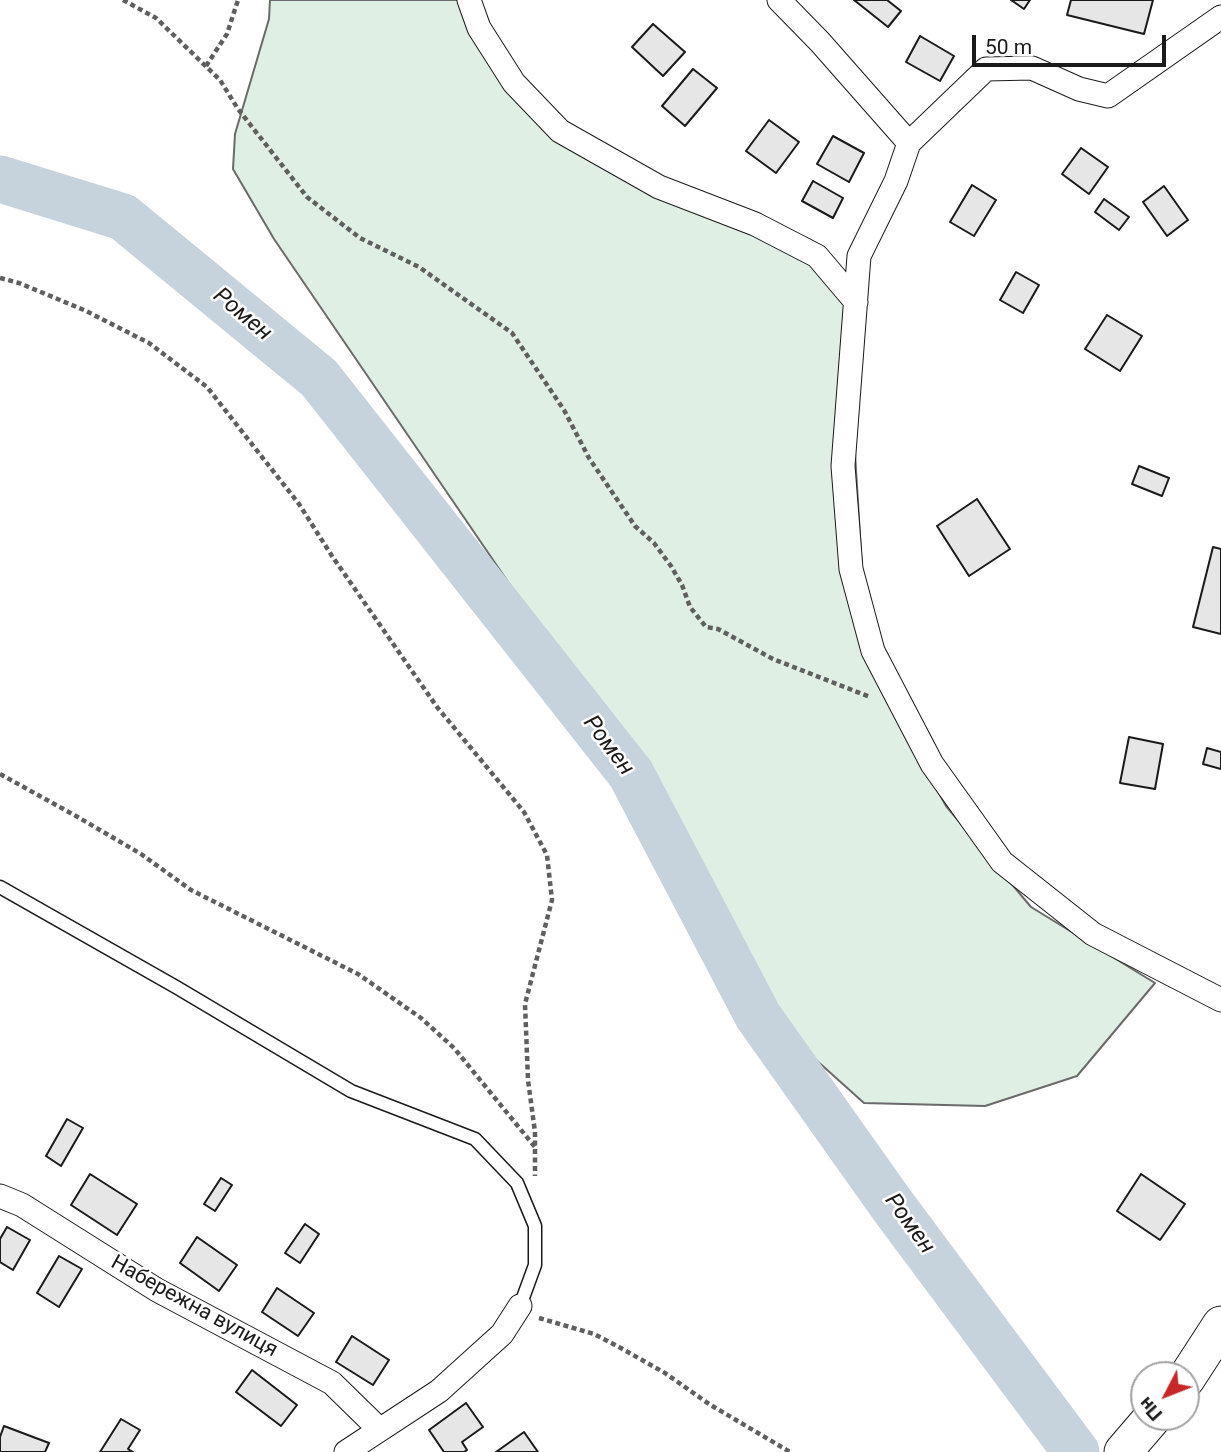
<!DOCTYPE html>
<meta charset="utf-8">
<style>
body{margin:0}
#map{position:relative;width:1221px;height:1452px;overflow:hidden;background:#fff;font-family:Roboto,sans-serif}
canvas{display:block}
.north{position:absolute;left:1130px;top:1361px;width:70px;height:70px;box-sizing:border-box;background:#fff;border:2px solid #a3a3a3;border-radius:50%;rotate:228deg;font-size:19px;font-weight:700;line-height:28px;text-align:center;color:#1a1a1a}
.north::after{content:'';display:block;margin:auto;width:24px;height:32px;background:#c62828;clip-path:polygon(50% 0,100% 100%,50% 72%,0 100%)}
.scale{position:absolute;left:972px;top:35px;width:194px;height:32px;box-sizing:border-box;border:4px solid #1a1a1a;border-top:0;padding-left:9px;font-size:21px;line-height:24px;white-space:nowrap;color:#1a1a1a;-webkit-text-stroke:5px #fff;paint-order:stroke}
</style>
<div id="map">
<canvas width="1221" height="1452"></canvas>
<div class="north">Пн</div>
<div class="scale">50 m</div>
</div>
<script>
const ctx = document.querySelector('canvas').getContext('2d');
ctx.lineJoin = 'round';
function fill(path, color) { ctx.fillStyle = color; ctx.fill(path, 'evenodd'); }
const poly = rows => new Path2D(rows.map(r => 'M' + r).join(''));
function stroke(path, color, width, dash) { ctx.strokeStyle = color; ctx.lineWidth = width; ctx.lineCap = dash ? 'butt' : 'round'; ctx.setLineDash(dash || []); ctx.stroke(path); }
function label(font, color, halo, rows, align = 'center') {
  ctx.font = font + ' Roboto,sans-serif'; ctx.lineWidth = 5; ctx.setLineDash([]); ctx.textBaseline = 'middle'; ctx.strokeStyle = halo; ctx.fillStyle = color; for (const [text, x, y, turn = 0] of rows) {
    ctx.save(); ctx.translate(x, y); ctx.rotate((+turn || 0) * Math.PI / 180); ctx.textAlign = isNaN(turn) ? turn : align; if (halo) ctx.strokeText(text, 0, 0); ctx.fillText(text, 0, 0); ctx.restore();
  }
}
const green = poly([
 [270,0,479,0,485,33,532,115,821,257,846,305,863,585,896,715,946,806,1031,907,1155,983,1077,1076,985,1106,864,1103,767,1016,704,879,652,778,562,661,274,239,233,169,235,134,269,19,270,0]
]);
const river = poly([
 [0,179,123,217,319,378,631,774,758,1016,892,1205,1076,1452]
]);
const building = poly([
 [854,0,887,0,901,11,888,27,854,0],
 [1011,0,1030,0,1024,9,1011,0],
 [1071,0,1153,0,1144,34,1067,15,1071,0],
 [653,24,685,52,663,76,632,47,653,24],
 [920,36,954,56,940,81,906,62,920,36],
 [693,69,717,88,685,126,662,106,693,69],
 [769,120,799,142,776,173,746,151,769,120],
 [833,136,864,153,849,182,817,164,833,136],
 [1081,148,1108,167,1089,194,1062,174,1081,148],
 [813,181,843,198,833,218,802,201,813,181],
 [972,185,996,200,974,236,950,222,972,185],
 [1164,186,1188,220,1167,236,1143,202,1164,186],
 [1104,199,1129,217,1119,230,1095,212,1104,199],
 [1016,272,1039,285,1023,313,1000,300,1016,272],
 [1107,315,1142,336,1120,371,1085,349,1107,315],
 [1139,466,1169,478,1162,496,1132,484,1139,466],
 [977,499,1010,549,969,576,937,526,977,499],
 [1213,547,1221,549,1221,634,1193,627,1213,547],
 [1129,737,1163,744,1155,789,1120,783,1129,737],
 [1207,748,1221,752,1221,769,1203,764,1207,748],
 [67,1119,83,1128,61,1166,46,1156,67,1119],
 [90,1174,137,1204,117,1235,71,1205,90,1174],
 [1141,1174,1185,1204,1160,1240,1117,1211,1141,1174],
 [221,1178,232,1185,215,1211,204,1204,221,1178],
 [305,1224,319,1234,300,1263,285,1253,305,1224],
 [7,1227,30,1240,13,1270,0,1262,0,1239,7,1227],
 [197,1237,237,1265,219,1291,180,1263,197,1237],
 [59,1256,82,1269,59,1307,37,1293,59,1256],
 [277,1288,314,1313,298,1336,262,1312,277,1288],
 [352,1336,389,1360,373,1385,336,1362,352,1336],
 [252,1370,297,1405,281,1426,236,1392,252,1370],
 [466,1403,483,1427,462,1442,467,1450,464,1452,444,1452,429,1430,466,1403],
 [121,1419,140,1430,128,1449,133,1452,100,1452,121,1419],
 [4,1426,49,1443,45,1452,0,1452,0,1437,4,1426],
 [524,1432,538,1452,496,1452,524,1432]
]);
const path = poly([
 [123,0,156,18,220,80,238,109,307,197,360,238,419,267,512,333,564,410,589,458,635,526,654,543,671,566,682,585,690,607,706,627,718,629,773,659,870,697],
 [206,66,227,34,238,0],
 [0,278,19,283,84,310,149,343,207,387,299,504,332,556,437,707,524,812,547,855,552,900,525,1004,528,1080,535,1132,535,1176],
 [0,774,76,816,141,854,191,890,358,974,421,1018,454,1048,535,1147],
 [539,1318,594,1334,619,1347,665,1373,709,1404,790,1452]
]);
const service = poly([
 [0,887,176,987,351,1091,475,1139,517,1183,535,1226,535,1265,520,1306]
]);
const minor = poly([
 [469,0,479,28,514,83,560,131,659,187,755,224,817,256,856,302],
 [779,0,820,42,909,143,896,181,859,256,843,466,851,569,873,651,932,764,1002,862,1093,934,1221,1000],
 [909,143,986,69,1032,68,1079,89,1108,96,1221,17],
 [0,1196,22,1205,157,1290,332,1383,379,1429],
 [346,1452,439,1391,502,1334,520,1306]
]);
const primary = poly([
 [1186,1379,1221,1325],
 [1123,1452,1153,1417]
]);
const streetNames = [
 ["Набережна вулиця",194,1307,29]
];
const waterNames = [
 ["Ромен",242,315,40],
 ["Ромен",608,746,53],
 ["Ромен",909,1224,54]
];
fill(green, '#e0efe3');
stroke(green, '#6a6a6a', 2);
stroke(river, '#c6d2dc', 47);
fill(building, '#e6e6e6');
stroke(building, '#1a1a1a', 2);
stroke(service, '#1a1a1a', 15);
stroke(minor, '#1a1a1a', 25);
stroke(primary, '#1a1a1a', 39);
stroke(path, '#5f5f5f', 4.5, [5, 3.5]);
stroke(service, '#fff', 12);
stroke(minor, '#fff', 23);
stroke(primary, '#fff', 37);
label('21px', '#1a1a1a', '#fff', streetNames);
label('italic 23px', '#1a1a1a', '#fff', waterNames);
</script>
